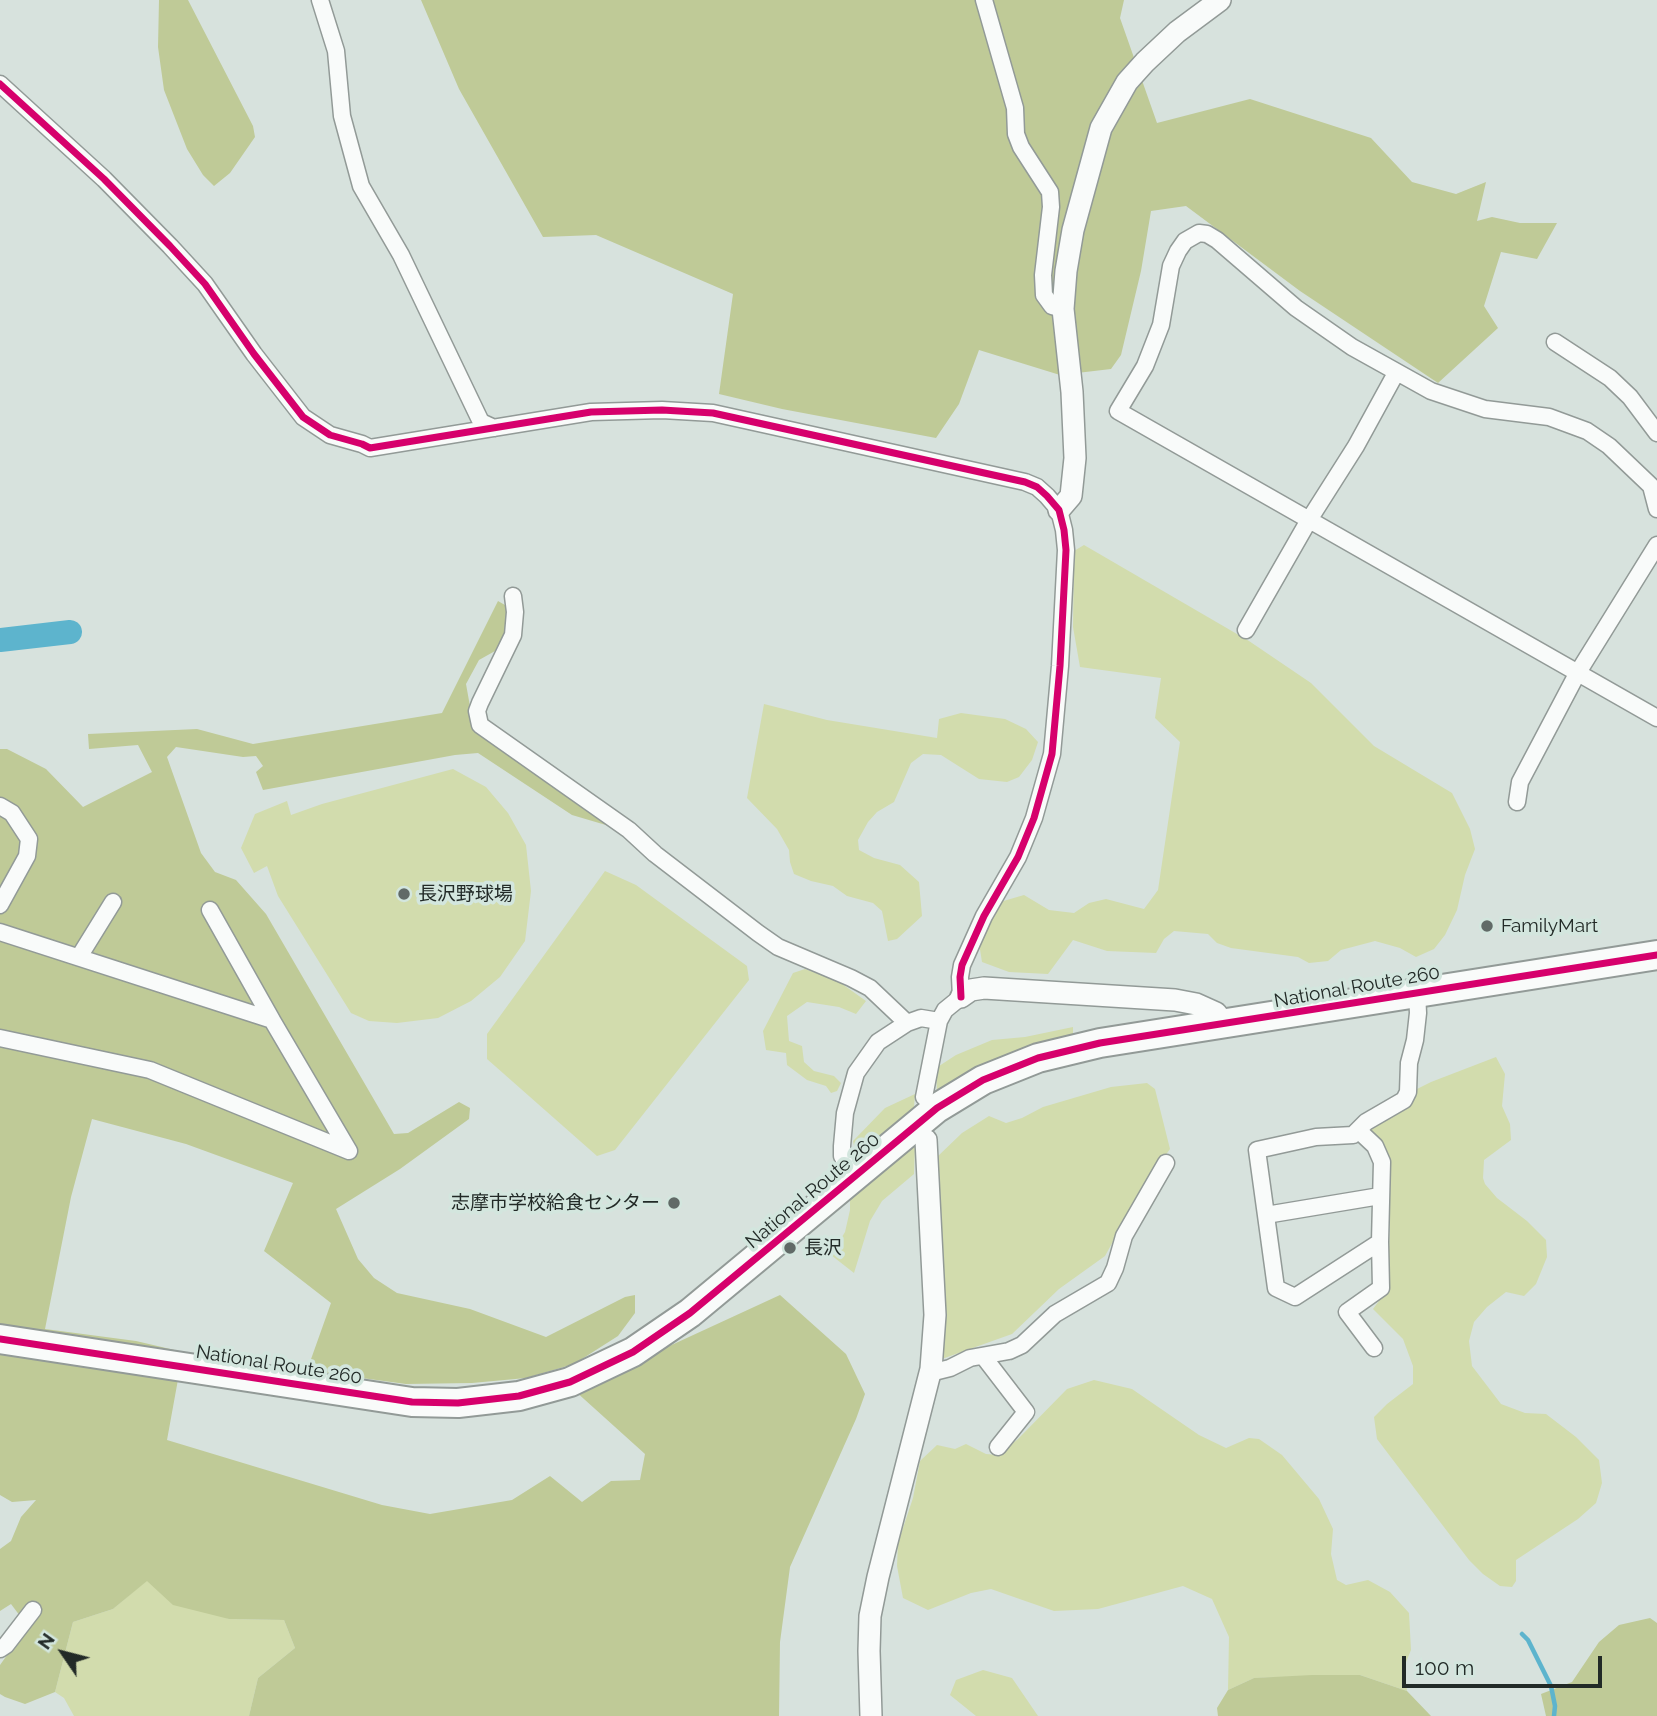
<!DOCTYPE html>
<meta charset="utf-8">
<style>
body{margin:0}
#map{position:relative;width:1657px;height:1716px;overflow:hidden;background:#d7e2dd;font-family:Raleway,sans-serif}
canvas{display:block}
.north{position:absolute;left:28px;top:1618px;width:70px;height:70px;-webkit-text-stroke:5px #d3e6de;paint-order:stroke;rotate:305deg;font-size:19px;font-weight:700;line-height:28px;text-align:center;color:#222a27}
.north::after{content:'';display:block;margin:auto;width:24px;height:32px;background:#222a27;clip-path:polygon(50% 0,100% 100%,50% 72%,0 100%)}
.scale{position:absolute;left:1402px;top:1656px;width:200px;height:32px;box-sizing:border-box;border:4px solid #222a27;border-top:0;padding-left:9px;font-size:21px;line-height:24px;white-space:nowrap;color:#222a27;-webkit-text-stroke:5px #d3e6de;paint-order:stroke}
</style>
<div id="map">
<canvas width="1657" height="1716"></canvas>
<div class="north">N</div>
<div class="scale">100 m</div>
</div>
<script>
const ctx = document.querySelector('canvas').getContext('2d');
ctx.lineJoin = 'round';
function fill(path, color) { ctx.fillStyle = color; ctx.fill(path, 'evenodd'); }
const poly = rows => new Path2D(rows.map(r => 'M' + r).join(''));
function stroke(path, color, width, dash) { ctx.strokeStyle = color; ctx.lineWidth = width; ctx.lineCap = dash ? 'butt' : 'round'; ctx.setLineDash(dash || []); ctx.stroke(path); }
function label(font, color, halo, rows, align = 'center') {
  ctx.font = font + ' Raleway,"Noto Sans JP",sans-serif'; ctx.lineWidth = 7; ctx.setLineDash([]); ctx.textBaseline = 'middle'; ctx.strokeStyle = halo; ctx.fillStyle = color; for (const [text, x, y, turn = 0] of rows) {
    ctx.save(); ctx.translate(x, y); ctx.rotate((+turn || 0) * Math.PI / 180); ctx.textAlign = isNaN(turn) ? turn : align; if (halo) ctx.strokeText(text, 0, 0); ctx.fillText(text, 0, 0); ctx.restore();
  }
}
const green = poly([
 [1084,545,1249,641,1311,683,1374,746,1452,793,1470,829,1475,849,1465,875,1457,910,1445,935,1434,949,1416,957,1400,948,1375,941,1341,950,1328,961,1309,963,1298,957,1231,948,1217,943,1208,934,1174,931,1164,939,1156,953,1107,951,1073,940,1048,974,1009,972,982,962,979,943,1000,902,1024,895,1049,910,1074,913,1089,903,1106,899,1144,909,1158,890,1180,742,1155,718,1161,678,1080,667,1073,627,1074,551],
 [764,704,827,720,937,738,939,719,961,713,1005,719,1026,729,1038,742,1032,760,1019,777,1007,782,979,779,941,755,923,754,911,763,894,802,877,812,868,822,858,840,859,850,874,858,900,865,919,882,922,916,897,939,888,941,882,911,873,903,847,896,833,886,811,881,794,874,790,862,789,850,777,829,747,798],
 [453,769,486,787,508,813,526,845,531,891,525,941,500,977,471,1001,438,1018,397,1023,369,1021,351,1013,278,896,267,866,254,873,241,848,255,814,287,801,291,815,322,804],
 [605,871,636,885,747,966,749,980,615,1150,597,1156,487,1059,487,1034],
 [805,969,838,981,866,1001,856,1014,839,1007,807,1002,787,1016,789,1041,802,1046,804,1062,814,1071,834,1076,841,1083,837,1091,831,1093,826,1086,807,1080,787,1065,786,1053,766,1050,763,1031,793,973],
 [1073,1027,1073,1034,1027,1048,937,1094,936,1068,956,1055,992,1040,1025,1037],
 [1496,1057,1505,1074,1502,1106,1510,1124,1511,1140,1484,1160,1483,1178,1485,1184,1497,1198,1527,1221,1546,1240,1547,1257,1536,1284,1524,1296,1506,1292,1487,1307,1474,1322,1469,1341,1472,1366,1501,1404,1525,1413,1546,1414,1576,1437,1599,1460,1602,1483,1596,1503,1578,1519,1516,1560,1516,1581,1512,1587,1500,1586,1483,1574,1469,1560,1377,1439,1374,1417,1387,1404,1413,1384,1413,1366,1403,1339,1373,1309,1387,1290,1390,1228,1386,1160,1383,1142,1354,1125,1389,1103,1431,1082],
 [1147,1083,1155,1089,1170,1149,1146,1182,1105,1256,1059,1289,1012,1334,939,1360,937,1157,962,1133,989,1116,1006,1123,1022,1118,1043,1107,1111,1087],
 [915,1094,914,1107,856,1155,853,1141,885,1108],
 [915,1146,914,1174,882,1201,870,1221,854,1273,831,1255,845,1232,850,1210,850,1199],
 [1094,1380,1132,1389,1199,1435,1226,1448,1249,1438,1259,1439,1282,1455,1319,1499,1333,1529,1331,1554,1337,1580,1346,1585,1368,1580,1390,1592,1409,1613,1411,1650,1404,1667,1407,1691,1360,1675,1254,1678,1228,1690,1229,1637,1212,1599,1183,1586,1098,1609,1054,1611,991,1589,971,1593,928,1610,903,1598,897,1566,898,1543,913,1498,920,1461,937,1445,955,1449,966,1444,986,1454,998,1455,1018,1439,1067,1389],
 [147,1580,229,1619,284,1620,295,1648,258,1678,249,1716,74,1716,64,1698,55,1692,73,1622,113,1609],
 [983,1670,1012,1678,1038,1716,976,1716,950,1695,956,1680]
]);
const forest = poly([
 [159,0,188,0,253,126,255,137,230,173,214,186,203,175,187,149,164,90,158,47],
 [421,0,1124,0,1120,18,1157,123,1250,99,1371,138,1412,182,1456,194,1486,182,1477,221,1492,217,1520,223,1557,223,1537,259,1501,252,1484,306,1498,328,1438,383,1300,291,1186,206,1151,211,1141,271,1121,355,1111,369,1060,375,979,350,959,404,936,438,782,409,719,394,733,294,596,235,543,237,459,89],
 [498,601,510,608,509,625,495,651,479,660,466,684,473,723,616,828,572,815,478,753,455,755,263,790,256,772,263,766,256,756,243,757,176,747,167,757,201,853,215,872,236,880,266,914,394,1134,408,1133,459,1102,470,1108,469,1119,400,1169,336,1209,358,1259,374,1278,397,1293,470,1309,546,1337,625,1297,635,1295,635,1313,618,1336,574,1364,526,1378,472,1383,406,1384,325,1373,310,1362,331,1303,264,1251,293,1183,186,1144,92,1119,71,1197,45,1329,136,1341,183,1352,167,1440,382,1505,430,1514,512,1500,550,1476,582,1502,611,1481,640,1480,645,1454,574,1390,780,1295,846,1354,865,1394,856,1419,790,1567,780,1642,779,1716,249,1716,258,1678,295,1648,284,1620,229,1619,173,1605,147,1581,113,1609,73,1622,55,1692,25,1704,5,1697,0,1694,0,1665,20,1637,26,1624,11,1604,0,1611,0,1549,11,1541,21,1517,36,1500,12,1502,0,1495,0,749,7,749,46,769,83,807,152,772,138,745,89,749,88,734,197,729,253,744,442,713],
 [1650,1618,1657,1623,1657,1716,1546,1716,1541,1694,1572,1682,1599,1642,1619,1625],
 [1312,1675,1360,1675,1407,1691,1431,1716,1218,1716,1217,1708,1228,1690,1254,1678]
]);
const stream = poly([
 [1522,1634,1528,1640,1551,1686,1555,1706,1554,1716]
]);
const river = poly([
 [0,640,70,632]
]);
const street = poly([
 [320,0,336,51,342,116,361,186,401,255,481,422,494,428],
 [984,0,1015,108,1016,134,1021,147,1050,192,1051,207,1043,275,1044,295,1052,306,1063,309],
 [0,84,104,179,170,246,205,284,254,354,303,417,330,435,362,444,370,448,591,412,662,410,713,413,1025,482,1037,487,1047,496,1059,510,1064,530,1066,550,1060,666,1052,754,1034,818,1018,857,984,916,962,965,960,977,961,997,945,1010,939,1021,924,1097],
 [1555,342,1610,378,1630,397,1657,433],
 [1657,509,1651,486,1609,446,1587,431,1549,417,1485,409,1431,391,1352,347,1296,308,1217,240,1207,234,1199,233,1185,241,1178,251,1171,266,1161,325,1145,366,1118,411,1657,718],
 [513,596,515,612,513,635,480,703,477,711,480,725,629,830,655,854,758,933,778,947,851,978,870,988,907,1023],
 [1246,630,1309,520,1356,446,1396,373],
 [1517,802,1520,782,1577,674,1657,545],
 [0,806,12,813,29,839,27,856,0,905],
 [210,910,272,1020],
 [0,932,272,1020,349,1151],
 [79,957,113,902],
 [0,1038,150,1070,349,1151],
 [1358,1130,1375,1146,1382,1162,1380,1242,1295,1297,1276,1288,1257,1150,1316,1137,1353,1135,1366,1122,1404,1100,1408,1092,1409,1063,1415,1040,1418,1013,1417,992],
 [854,1178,842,1156,842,1146,845,1113,856,1073,878,1042,907,1023,921,1018,939,1021],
 [1266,1215,1380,1196],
 [1374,1348,1347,1312,1381,1288,1380,1242],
 [983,1356,1026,1412,998,1447],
 [930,1373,950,1368,970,1358,1009,1351,1022,1345,1055,1314,1108,1283,1115,1268,1124,1236,1166,1163],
 [0,1649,6,1645,33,1610]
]);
const secondary = poly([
 [1059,510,1071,496,1075,458,1072,392,1063,309,1066,271,1073,230,1101,128,1127,82,1145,62,1177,32,1220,0],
 [961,997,971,990,984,988,1175,1000,1196,1004,1216,1013,1225,1025],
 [871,1716,869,1651,870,1616,878,1577,931,1369,935,1315,926,1140]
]);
const highway = poly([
 [0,1339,412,1402,458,1403,519,1396,570,1382,633,1352,690,1313,937,1108,983,1080,1038,1058,1100,1043,1657,955]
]);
const cycleway = poly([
 [0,84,104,179,170,246,205,284,254,354,303,417,330,435,362,444,370,448,591,412,662,410,713,413,1025,482,1037,487,1047,496,1059,510,1064,530,1066,550,1060,666,1052,754,1034,818,1018,857,984,916,962,965,960,977,961,997],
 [0,1339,412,1402,458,1403,519,1396,570,1382,633,1352,690,1313,937,1108,983,1080,1038,1058,1100,1043,1657,955]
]);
const markers = [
 [404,894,7,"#616a67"],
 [1487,926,7,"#616a67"],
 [674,1203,7,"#616a67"],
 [790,1248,7,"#616a67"]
];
const poiNames = [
 ["長沢野球場",418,894],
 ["FamilyMart",1501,926],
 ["志摩市学校給食センター",660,1203,"right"],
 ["長沢",804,1248]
];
const streetNames = [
 ["National Route 260",1357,987,-10],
 ["National Route 260",813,1191,-40],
 ["National Route 260",279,1365,9]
];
fill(green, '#d2dcad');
fill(forest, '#bfca97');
stroke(stream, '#5db4cd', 4.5);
stroke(river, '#5db4cd', 24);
stroke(street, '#929a97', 19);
stroke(secondary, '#929a97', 24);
stroke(highway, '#929a97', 32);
stroke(street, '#f9fbfa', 16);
stroke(secondary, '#f9fbfa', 21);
stroke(highway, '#f9fbfa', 28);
stroke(cycleway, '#d6006c', 7);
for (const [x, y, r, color] of markers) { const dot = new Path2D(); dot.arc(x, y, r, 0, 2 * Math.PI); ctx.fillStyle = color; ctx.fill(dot); stroke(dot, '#d3e6de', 2.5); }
label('19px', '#222a27', '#d3e6de', poiNames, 'left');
label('19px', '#222a27', '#d3e6de', streetNames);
</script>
